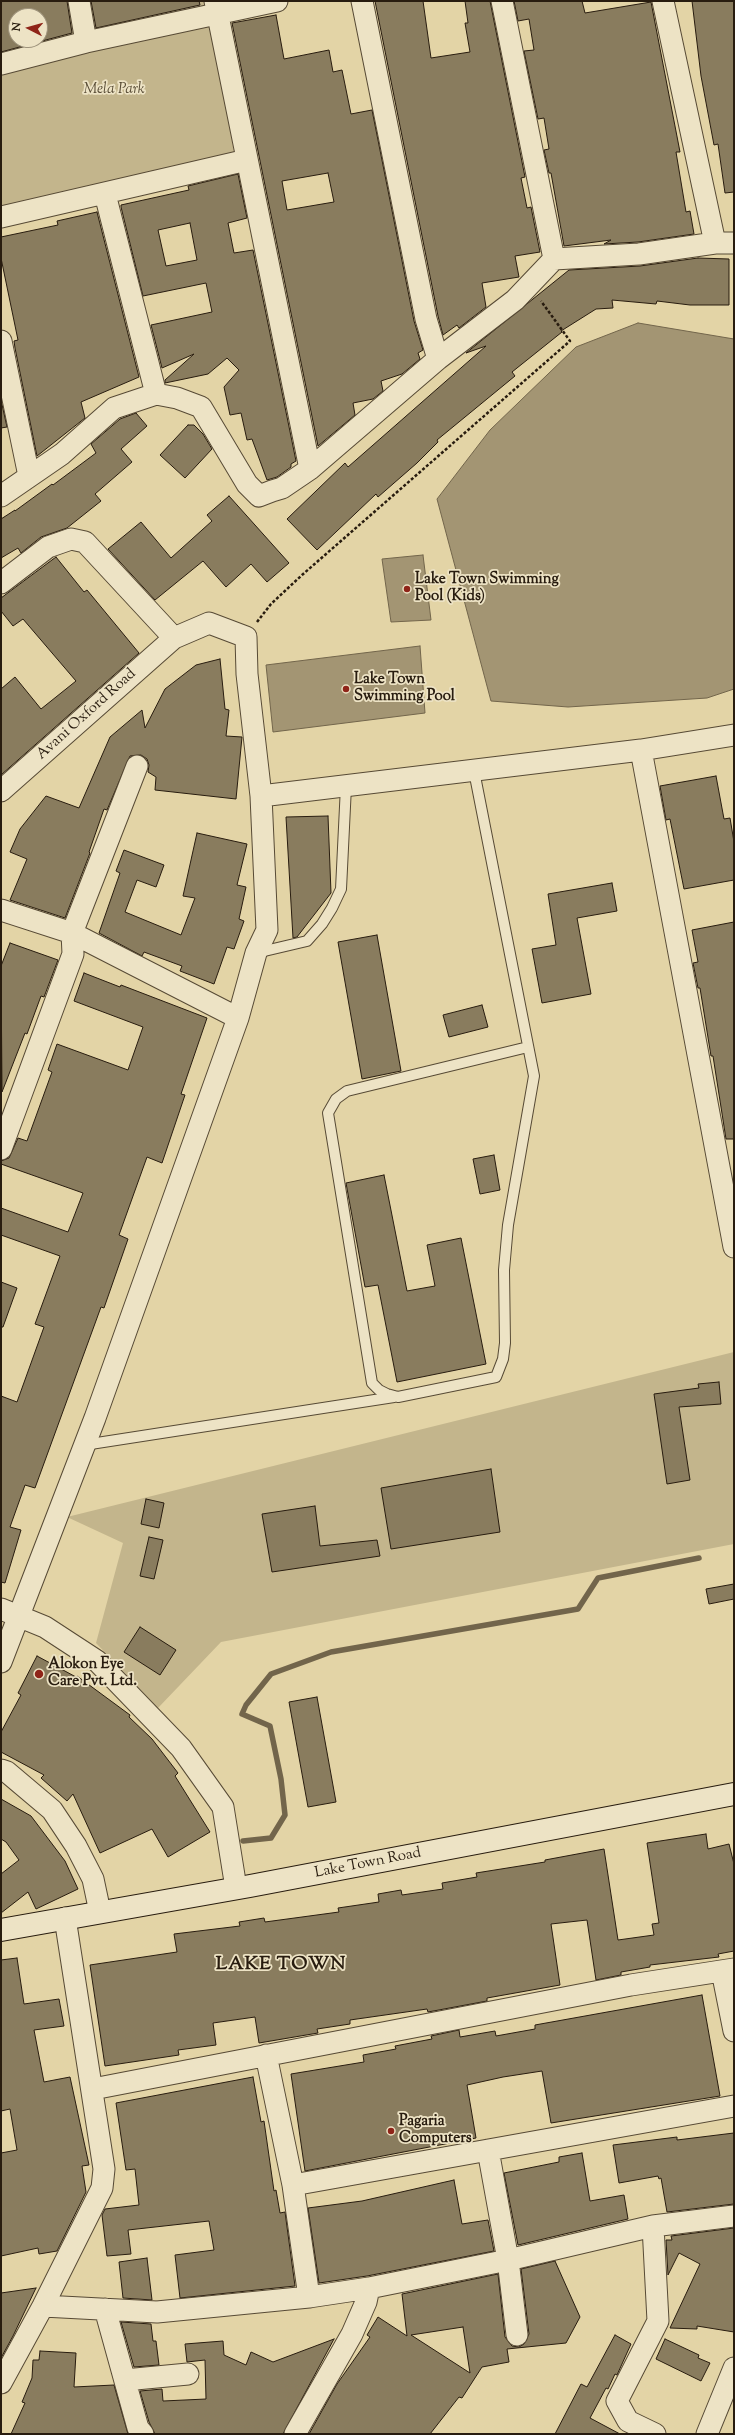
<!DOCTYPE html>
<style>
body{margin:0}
#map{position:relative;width:735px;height:2435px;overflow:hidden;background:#e3d4a6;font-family:"Sorts Mill Goudy",serif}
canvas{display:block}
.frame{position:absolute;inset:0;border:2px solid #281c0f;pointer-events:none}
.north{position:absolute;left:8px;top:8px;width:40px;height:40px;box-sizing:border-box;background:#ede3c5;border:1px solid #9e937c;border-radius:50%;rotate:276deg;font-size:11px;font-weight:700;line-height:16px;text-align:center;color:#281c0f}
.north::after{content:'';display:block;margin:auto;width:14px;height:18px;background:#8f2418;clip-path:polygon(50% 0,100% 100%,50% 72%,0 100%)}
</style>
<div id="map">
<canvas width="735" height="2435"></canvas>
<div class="frame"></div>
<div class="north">N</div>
</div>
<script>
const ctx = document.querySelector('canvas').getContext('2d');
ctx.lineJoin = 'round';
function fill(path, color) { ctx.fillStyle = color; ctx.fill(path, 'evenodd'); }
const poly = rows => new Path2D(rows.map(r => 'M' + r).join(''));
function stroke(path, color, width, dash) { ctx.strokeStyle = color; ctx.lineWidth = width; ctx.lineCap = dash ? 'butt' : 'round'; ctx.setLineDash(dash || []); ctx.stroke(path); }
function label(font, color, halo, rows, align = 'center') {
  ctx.font = font + ' "Sorts Mill Goudy",serif'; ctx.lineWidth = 3.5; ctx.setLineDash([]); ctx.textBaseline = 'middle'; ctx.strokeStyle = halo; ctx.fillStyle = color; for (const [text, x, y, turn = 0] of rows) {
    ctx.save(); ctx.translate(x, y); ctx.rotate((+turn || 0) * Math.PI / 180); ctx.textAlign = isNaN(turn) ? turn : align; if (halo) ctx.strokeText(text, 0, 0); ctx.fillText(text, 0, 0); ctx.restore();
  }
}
const green = poly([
 [1,1,207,1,234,152,1,209],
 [16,16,40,16,40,40,16,40],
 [734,1352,734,1544,221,1642,158,1708,96,1643,123,1543,67,1517]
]);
const water = poly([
 [638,323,734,339,734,689,707,698,568,707,491,701,437,499,490,430,576,347,638,323],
 [423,555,431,620,391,622,382,559,423,555],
 [420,646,425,713,273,732,266,665,420,646]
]);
const stream = poly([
 [243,1841,271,1838,285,1815,281,1779,270,1726,242,1714,246,1705,271,1674,331,1652,578,1609,598,1578,699,1558]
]);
const building = poly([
 [1,1,67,1,72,33,1,52,1,1],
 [16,16,40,16,40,40,16,40,16,16],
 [91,1,199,1,200,5,96,28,91,1],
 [375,1,423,1,431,58,470,52,465,23,468,23,465,1,490,1,525,177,521,178,527,208,531,207,540,252,515,256,519,277,482,283,486,307,459,328,457,325,443,335,438,316,375,1],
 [514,1,582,1,585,13,651,2,680,152,676,152,686,212,690,211,694,234,638,242,604,244,611,240,564,246,551,173,549,173,544,150,549,149,544,118,538,119,524,51,534,50,529,19,518,21,514,1],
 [692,1,734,1,734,192,725,193,718,144,714,145,701,76,692,1],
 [276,15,284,59,329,50,333,72,342,70,351,114,372,110,414,321,423,350,418,353,420,359,402,374,381,381,383,391,373,399,353,403,355,415,318,446,232,23,276,15],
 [328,173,334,202,287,210,282,181,328,173],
 [238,174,247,218,228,223,234,253,253,250,296,461,291,464,291,467,277,477,267,480,252,439,247,440,241,413,230,415,224,387,239,370,227,358,208,374,165,383,165,380,194,354,162,368,151,325,212,312,206,283,143,296,121,207,121,205,189,190,188,186,238,174],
 [190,223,197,260,166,266,158,230,190,223],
 [97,212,139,377,81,402,85,418,37,456,15,348,14,341,18,340,1,258,1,237,58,225,57,221,97,212],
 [698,258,729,259,729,305,690,305,657,301,656,304,612,300,613,308,596,309,561,331,562,332,512,372,515,376,437,440,438,442,417,463,378,497,376,494,317,550,287,519,345,463,348,467,486,346,466,353,569,270,640,266,698,258],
 [1,400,7,427,1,428,1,400],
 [136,413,147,426,121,449,132,462,95,494,101,501,67,528,41,537,21,553,18,548,1,558,1,519,15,510,15,511,52,484,53,485,96,453,91,444,120,419,136,413],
 [188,425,194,425,203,434,212,449,185,478,160,455,188,425],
 [229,496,289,563,267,582,251,564,226,587,203,561,155,600,108,549,141,522,171,558,212,521,207,515,229,496],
 [56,557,84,592,87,590,139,653,1,775,1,689,15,677,41,709,76,681,23,619,13,626,1,611,1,598,56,557],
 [220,659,225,709,229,710,226,736,242,737,236,799,155,790,156,777,148,772,149,765,147,759,141,755,130,756,107,810,104,809,89,852,90,853,65,918,10,900,27,859,10,852,20,829,46,796,79,808,110,737,142,710,145,728,165,689,196,665,220,659],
 [716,776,724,819,730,818,734,842,734,880,684,889,670,819,666,820,660,786,716,776],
 [328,816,331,893,297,937,293,938,286,817,328,816],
 [197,833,247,844,237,885,246,887,239,919,244,921,234,949,227,947,214,984,180,971,182,966,144,952,142,956,99,933,120,873,116,871,124,850,164,865,156,887,137,880,125,912,181,935,195,898,183,896,197,833],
 [612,883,617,911,577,918,591,994,542,1003,532,949,556,945,548,894,612,883],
 [734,922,734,1139,726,1139,713,1056,711,1056,700,988,698,988,693,963,698,962,692,930,734,922],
 [377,935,401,1071,362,1079,338,942,377,935],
 [10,943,58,960,44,997,41,996,27,1034,25,1033,2,1092,1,966,10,943],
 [84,973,120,987,121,985,207,1018,181,1094,185,1095,162,1163,147,1157,119,1235,128,1239,104,1308,101,1307,35,1488,25,1485,10,1527,21,1530,5,1583,1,1582,1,1396,17,1402,44,1327,35,1324,60,1256,1,1235,1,1208,68,1232,83,1193,1,1164,1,1161,9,1158,18,1138,27,1141,52,1072,48,1070,57,1044,128,1070,143,1027,74,1001,84,973],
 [482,1005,488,1027,449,1037,443,1015,482,1005],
 [494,1155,500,1190,480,1194,473,1159,494,1155],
 [384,1175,407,1291,435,1286,427,1245,461,1238,486,1364,397,1382,378,1285,365,1287,346,1183,384,1175],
 [1,1282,17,1288,3,1327,1,1327,1,1282],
 [719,1382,721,1404,679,1407,690,1480,667,1484,654,1394,699,1388,698,1384,719,1382],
 [491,1469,500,1532,391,1549,381,1488,491,1469],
 [146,1499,164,1503,159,1528,141,1524,146,1499],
 [315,1506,320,1546,377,1540,380,1556,272,1572,262,1514,315,1506],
 [149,1537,163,1540,154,1579,140,1576,149,1537],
 [734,1584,734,1599,709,1604,706,1589,734,1584],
 [140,1627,176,1650,160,1675,124,1652,140,1627],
 [37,1656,76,1677,77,1676,130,1715,129,1717,152,1739,178,1773,175,1776,210,1832,168,1857,152,1829,100,1853,73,1794,67,1801,41,1778,44,1775,1,1752,1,1732,21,1695,18,1693,37,1656],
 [317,1697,336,1802,308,1807,289,1702,317,1697],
 [1,1799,31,1816,65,1861,78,1889,36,1909,28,1892,1,1913,1,1874,19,1860,6,1842,1,1839,1,1799],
 [706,1834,708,1849,729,1844,734,1864,734,1951,718,1954,719,1957,650,1965,650,1967,621,1972,621,1975,596,1980,587,1920,551,1924,560,1985,487,1998,487,2001,428,2012,427,2009,350,2020,350,2024,317,2029,318,2033,259,2043,255,2017,213,2023,216,2045,178,2050,179,2055,105,2066,90,1965,177,1952,174,1934,240,1926,239,1922,264,1918,265,1922,339,1912,338,1908,379,1902,378,1894,401,1890,402,1895,443,1889,442,1883,477,1877,476,1873,545,1862,545,1860,604,1849,618,1940,654,1935,652,1924,659,1923,647,1843,706,1834],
 [17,1958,24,2004,59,1999,64,2026,34,2030,44,2082,70,2077,89,2165,82,2166,86,2192,57,2251,39,2254,38,2248,1,2256,1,2153,17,2150,10,2109,1,2111,1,1960,17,1958],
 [702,1995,720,2096,551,2123,542,2071,503,2077,467,2085,476,2138,305,2171,291,2074,364,2062,363,2055,396,2049,395,2046,432,2039,431,2036,459,2030,460,2037,495,2031,496,2036,535,2029,535,2025,702,1995],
 [253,2077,261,2122,264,2121,274,2191,276,2190,280,2213,285,2212,295,2286,180,2298,175,2255,214,2250,209,2221,128,2230,131,2254,107,2256,102,2215,105,2209,139,2205,135,2169,126,2170,116,2103,253,2077],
 [734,2133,734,2204,667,2212,661,2178,659,2179,658,2176,619,2183,613,2145,677,2137,677,2140,734,2133],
 [582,2153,590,2201,624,2195,628,2219,518,2245,504,2173,559,2162,559,2157,582,2153],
 [454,2180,462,2224,488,2220,494,2251,367,2276,319,2283,308,2208,362,2201,454,2180],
 [734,2228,734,2332,697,2326,697,2329,670,2328,700,2264,679,2253,668,2275,666,2240,672,2240,671,2236,734,2228],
 [147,2258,152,2300,123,2298,119,2262,147,2258],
 [555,2261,580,2317,566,2343,507,2349,509,2362,482,2367,462,2398,459,2397,430,2434,309,2434,337,2384,370,2337,367,2335,378,2317,407,2336,402,2294,498,2274,505,2337,512,2346,519,2347,524,2344,529,2334,521,2269,555,2261],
 [463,2327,470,2373,411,2335,463,2327],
 [36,2288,13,2336,1,2358,1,2293,36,2288],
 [121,2322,151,2324,153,2341,156,2341,159,2365,134,2367,121,2322],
 [615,2335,631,2344,617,2375,615,2374,608,2389,606,2388,590,2418,620,2434,555,2434,581,2384,587,2387,615,2335],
 [334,2339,283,2434,155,2434,149,2422,140,2391,162,2389,163,2401,206,2399,205,2360,187,2362,185,2344,223,2341,224,2355,246,2365,251,2352,273,2362,334,2339],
 [665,2339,699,2355,698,2358,710,2363,701,2381,656,2359,665,2339],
 [40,2351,76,2353,74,2387,114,2385,128,2434,11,2434,25,2403,22,2402,32,2378,33,2360,39,2360,40,2351]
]);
const path = poly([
 [257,622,271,604,302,575,570,341,541,301]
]);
const lane = poly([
 [474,771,534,1076,508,1225,504,1270,505,1343,503,1359,496,1377,398,1397,387,1394,379,1390,372,1383,328,1113,336,1099,347,1091,528,1047],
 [256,953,307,941,322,924,332,908,341,889,346,786],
 [84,1445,394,1397]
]);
const street = poly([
 [79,1,86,42],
 [215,1,310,469],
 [362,1,426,319,438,359],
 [502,1,554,259],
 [663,1,715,243],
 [1,64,86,42,277,1],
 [105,194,156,394],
 [1,217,247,160],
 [1,341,29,476],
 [1,496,62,454,114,408,156,394,177,398,201,407,247,484,259,496,272,491,282,488,310,469,438,359,515,300,554,259,639,254,715,243,734,243],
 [1,583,48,547,71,539,85,542,174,638],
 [641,750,734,1247],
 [1,791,174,638,209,623,246,637,247,674,261,796,267,930,256,953,238,1018,95,1418,1,1662],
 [261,796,641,750,734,735],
 [1,910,72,933,238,1018],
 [1,1149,73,954,72,933,137,766],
 [1,1609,45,1627,97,1661,181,1748,223,1807,236,1888],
 [1,1770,7,1772,52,1810,76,1846,93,1879,100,1912],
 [722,1971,734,2031],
 [266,2055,293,2185,309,2297],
 [93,2089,631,1985,734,1969],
 [488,2150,508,2260,517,2335],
 [293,2185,734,2106],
 [653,2226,658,2321,617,2401,628,2421,655,2434],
 [43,2306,157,2312,309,2297,369,2288,508,2260,653,2226,734,2216],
 [105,2309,138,2428,143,2434],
 [125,2380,188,2374],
 [1,2383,43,2306,102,2188,104,2169,65,1918],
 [295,2434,352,2334,366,2302,369,2288],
 [707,2434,734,2368]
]);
const secondary = poly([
 [1,1930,250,1886,734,1794]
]);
const markers = [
 [407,589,4,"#8f2418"],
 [346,689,4,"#8f2418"],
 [39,1674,5,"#8f2418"],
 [391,2131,4,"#8f2418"]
];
const parkNames = [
 ["Mela Park",114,90]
];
const poiNames = [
 ["Lake Town Swimming",415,580],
 ["Pool (Kids)",415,597],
 ["Lake Town",354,680],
 ["Swimming Pool",354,697],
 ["Alokon Eye",48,1665],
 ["Care Pvt. Ltd.",48,1682],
 ["Pagaria",399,2122],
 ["Computers",399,2139]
];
const streetNames = [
 ["Avani Oxford Road",87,715,-42],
 ["Lake Town Road",368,1864,-11]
];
const districtNames = [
 ["LAKE TOWN",281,1966]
];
fill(green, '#c3b58c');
fill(water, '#a39573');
stroke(water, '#72654b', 1);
stroke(stream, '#72654b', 5.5);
fill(building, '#897c5e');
stroke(building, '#281c0f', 1);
stroke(lane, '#574a35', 12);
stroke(street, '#574a35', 23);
stroke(secondary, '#281c0f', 24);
stroke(path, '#281c0f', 2.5, [3, 2]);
stroke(lane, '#ede3c5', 10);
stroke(street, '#ede3c5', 21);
stroke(secondary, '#ede3c5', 22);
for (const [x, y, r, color] of markers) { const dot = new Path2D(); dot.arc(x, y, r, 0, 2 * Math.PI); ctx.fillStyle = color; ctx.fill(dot); stroke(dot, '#ede3c5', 1.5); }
label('italic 15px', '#564a34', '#ede3c5', parkNames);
label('bold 15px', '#281c0f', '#ede3c5', poiNames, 'left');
label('15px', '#281c0f', '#ede3c5', streetNames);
ctx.letterSpacing = '1px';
label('bold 19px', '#281c0f', '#ede3c5', districtNames);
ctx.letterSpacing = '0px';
</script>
